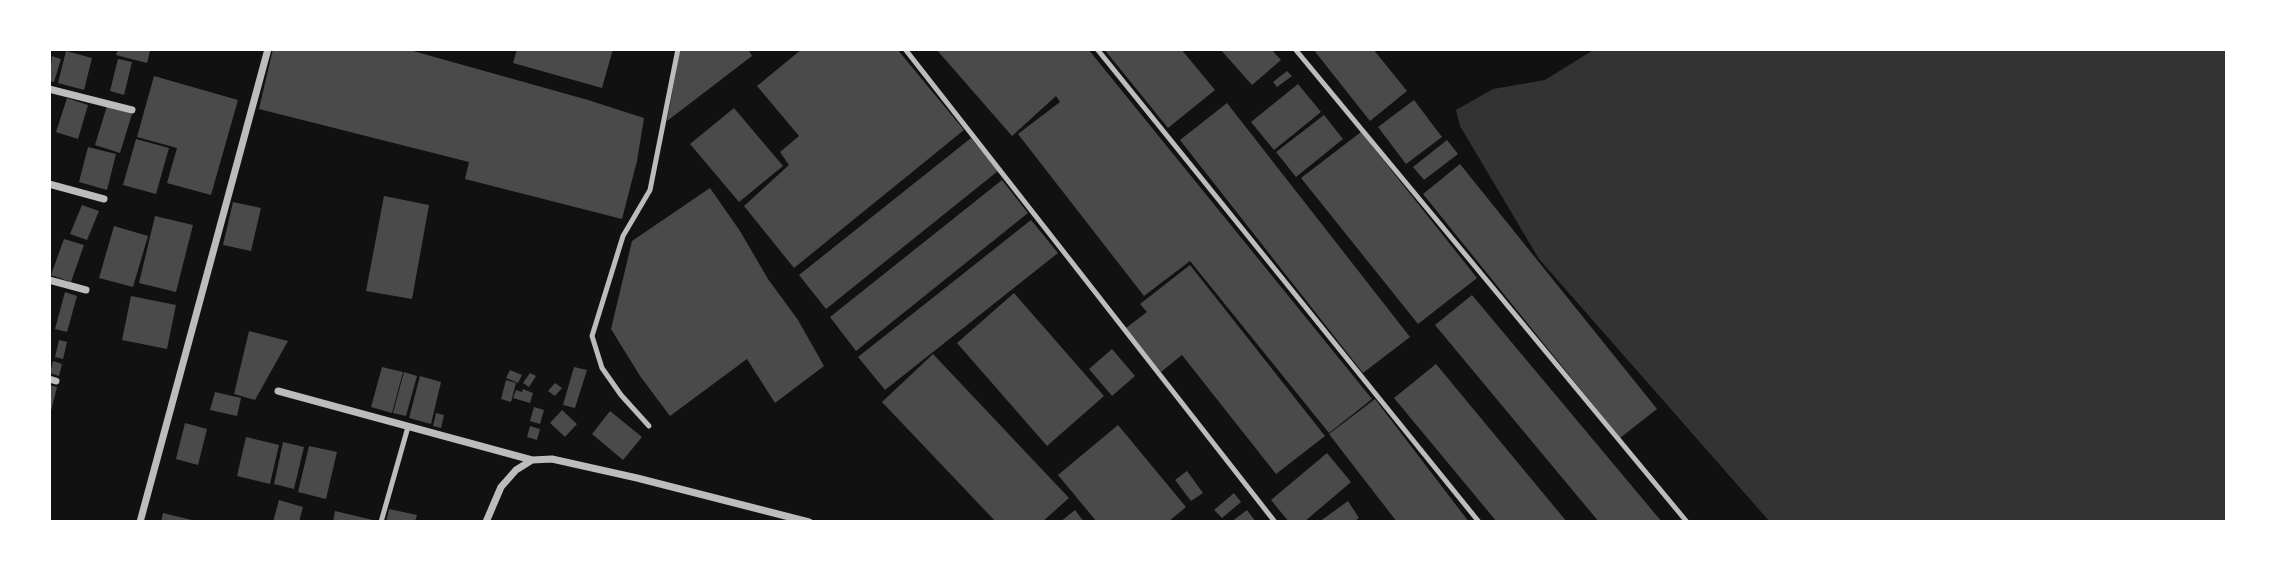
<!DOCTYPE html>
<style>
body{margin:0}
#map{position:relative;width:2276px;height:571px;overflow:hidden;background:#111;font-family:"Nunito Sans",sans-serif}
canvas{display:block}
.frame{position:absolute;inset:0;border:51px solid #fff;pointer-events:none}
</style>
<div id="map">
<canvas width="2276" height="571"></canvas>
<div class="frame"></div>
</div>
<script>
const ctx = document.querySelector('canvas').getContext('2d');
ctx.lineJoin = 'round';
function fill(path, color) { ctx.fillStyle = color; ctx.fill(path, 'evenodd'); }
const poly = rows => new Path2D(rows.map(r => 'M' + r).join(''));
function stroke(path, color, width, dash) { ctx.strokeStyle = color; ctx.lineWidth = width; ctx.lineCap = dash ? 'butt' : 'round'; ctx.setLineDash(dash || []); ctx.stroke(path); }
const water = poly([
 [1595,49,2227,49,2227,522,1770,522,1539,259,1460,126,1456,110,1493,89,1545,80]
]);
const building = poly([
 [118,49,142,49,150,51,147,63,116,55],
 [273,49,406,49,588,100,644,118,637,161,622,219,465,179,469,162,259,109],
 [517,49,613,49,602,88,513,63],
 [680,49,748,49,752,56,667,121],
 [802,49,897,49,964,130,794,268,744,206,789,165,780,152,799,136,757,86],
 [936,49,1088,49,1372,399,1329,433,1190,261,1144,296,1018,134,1060,102,1056,96,1012,136],
 [1104,49,1181,49,1215,90,1168,128],
 [1220,49,1271,49,1281,60,1252,85],
 [1313,49,1373,49,1407,91,1370,121],
 [66,51,92,58,84,90,58,83],
 [52,56,61,59,54,82,49,81],
 [118,59,132,62,124,95,110,91],
 [1287,71,1292,76,1277,87,1273,82],
 [154,76,238,100,211,195,167,183,177,148,137,137],
 [1298,84,1321,112,1274,150,1251,122],
 [67,98,88,105,78,139,56,132],
 [1414,100,1442,137,1406,164,1378,127],
 [1227,103,1410,337,1363,373,1180,140],
 [107,106,132,114,120,153,95,145],
 [734,108,783,166,739,202,690,144],
 [1324,115,1343,139,1296,177,1276,152],
 [1361,132,1477,278,1418,324,1301,178],
 [971,138,998,171,826,309,799,275],
 [136,139,169,148,156,194,123,185],
 [1447,140,1458,154,1424,180,1413,167],
 [88,147,116,154,107,190,79,182],
 [1460,164,1657,409,1620,438,1423,194],
 [1002,180,1028,213,856,351,830,317],
 [710,188,740,231,768,279,798,320,824,366,775,403,747,359,670,416,640,376,611,329,632,241],
 [384,196,429,205,412,299,366,291],
 [233,202,261,208,251,251,223,245],
 [82,205,99,211,87,240,70,234],
 [155,216,193,225,176,292,139,283],
 [1031,220,1058,253,885,390,858,357],
 [114,226,148,236,133,287,99,278],
 [64,239,84,245,71,282,51,275],
 [1190,265,1325,436,1276,474,1182,355,1161,372,1126,328,1147,312,1140,304],
 [65,292,77,296,67,332,55,329],
 [1014,293,1104,396,1047,446,957,343],
 [1472,295,1662,522,1599,522,1435,325],
 [131,296,176,305,167,349,122,340],
 [249,331,288,341,255,400,234,394],
 [59,340,67,342,63,359,55,357],
 [1112,349,1135,376,1112,396,1089,369],
 [933,354,1069,498,1042,522,996,522,882,402],
 [53,361,62,364,59,376,50,373],
 [1436,364,1567,522,1497,522,1394,398],
 [382,367,403,372,392,413,371,407],
 [574,367,587,370,575,408,563,405],
 [510,370,522,375,518,383,506,378],
 [404,372,417,376,406,416,393,413],
 [530,373,536,376,529,387,523,383],
 [420,376,441,382,431,424,409,418],
 [506,380,516,383,511,402,501,399],
 [555,383,562,388,555,396,548,391],
 [49,385,57,387,50,415,49,415],
 [523,389,533,393,530,403,513,398,516,390,522,392],
 [215,392,241,398,237,416,210,410],
 [1375,399,1469,522,1397,522,1329,434],
 [534,407,544,410,540,424,530,421],
 [562,410,577,424,565,437,550,423],
 [610,411,642,437,623,460,592,434],
 [436,413,444,415,441,428,433,426],
 [185,423,207,429,198,465,176,459],
 [1118,425,1186,507,1168,522,1097,522,1058,475],
 [530,426,540,429,537,440,527,437],
 [246,437,279,445,270,484,237,476],
 [283,442,304,447,294,489,274,484],
 [309,446,337,452,326,499,298,492],
 [1327,453,1351,482,1304,522,1289,522,1271,500],
 [1187,471,1203,493,1191,501,1175,480],
 [1234,493,1241,502,1222,518,1214,510],
 [279,500,303,507,299,522,273,522],
 [1348,501,1359,518,1353,522,1319,522],
 [389,509,417,515,415,522,386,522],
 [1075,510,1084,522,1060,522],
 [1247,510,1256,522,1231,522],
 [335,511,377,521,376,522,333,522],
 [163,513,196,521,196,522,161,522]
]);
const service = poly([
 [905,49,1275,522],
 [1097,49,1479,522],
 [1295,49,1687,522],
 [649,426,621,395,602,368,592,336,623,236,650,190,678,49],
 [381,522,408,427]
]);
const minor = poly([
 [49,89,132,110],
 [49,184,104,199],
 [49,280,86,290],
 [49,379,56,381],
 [278,391,532,460],
 [140,522,268,49],
 [486,522,501,487,516,470,532,460,552,459,637,478,809,522]
]);
fill(water, '#333');
fill(building, '#4a4a4a');
stroke(service, '#bcbcbc', 5);
stroke(minor, '#bcbcbc', 7);
</script>
